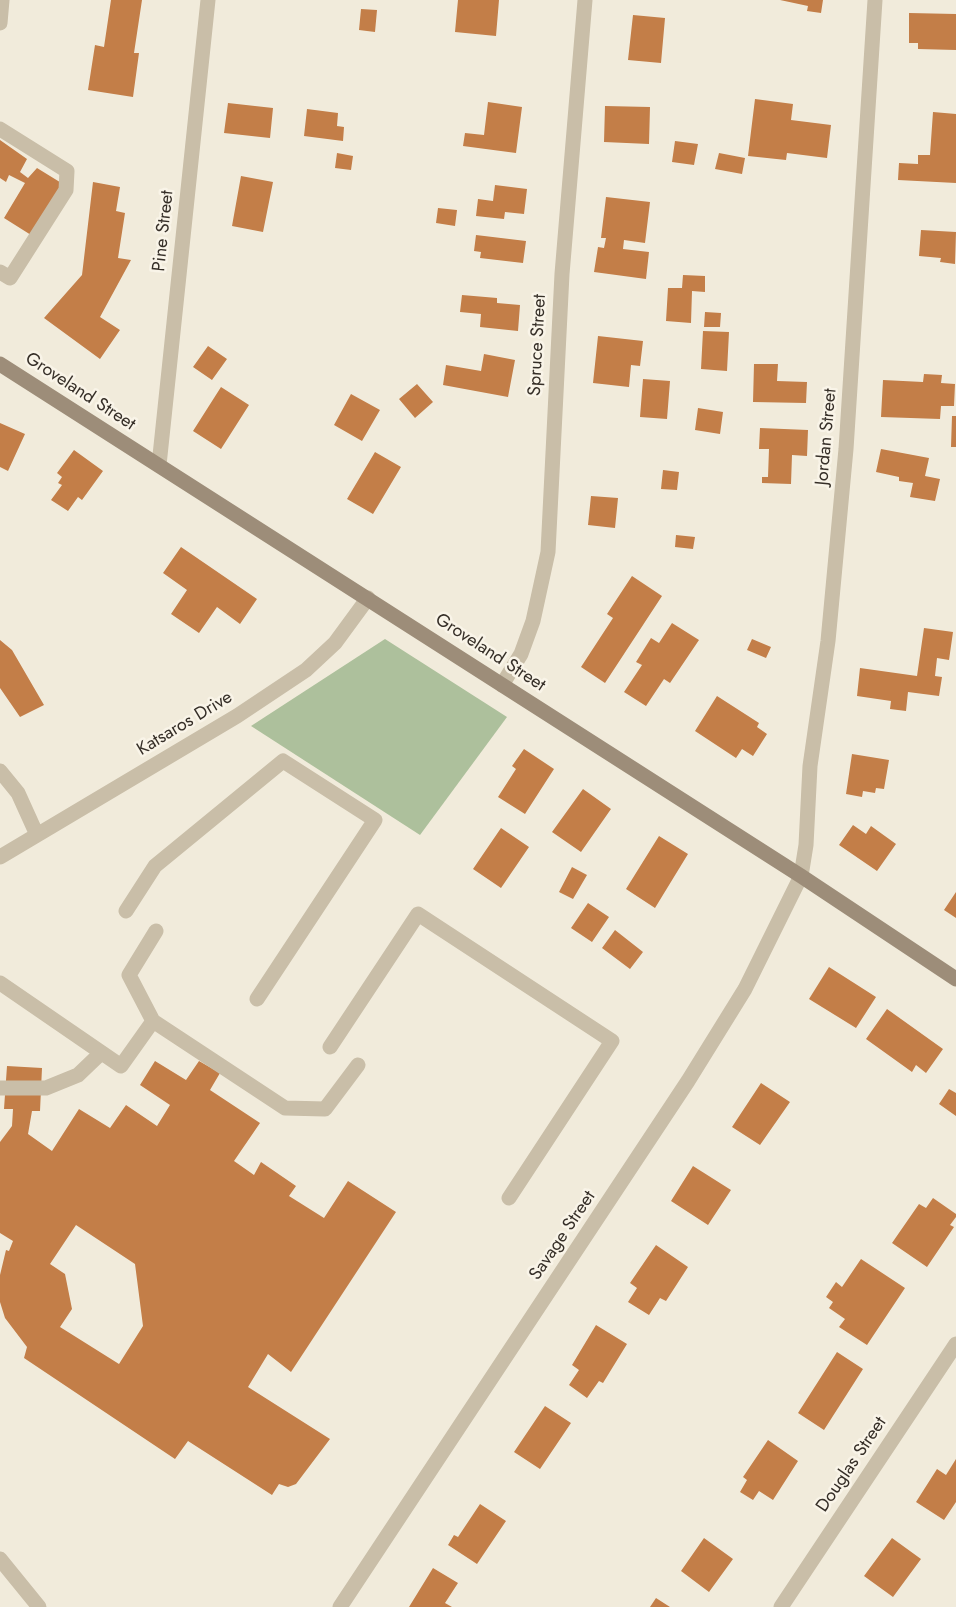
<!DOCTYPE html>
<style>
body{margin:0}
canvas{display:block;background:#f1ebdb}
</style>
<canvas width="956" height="1607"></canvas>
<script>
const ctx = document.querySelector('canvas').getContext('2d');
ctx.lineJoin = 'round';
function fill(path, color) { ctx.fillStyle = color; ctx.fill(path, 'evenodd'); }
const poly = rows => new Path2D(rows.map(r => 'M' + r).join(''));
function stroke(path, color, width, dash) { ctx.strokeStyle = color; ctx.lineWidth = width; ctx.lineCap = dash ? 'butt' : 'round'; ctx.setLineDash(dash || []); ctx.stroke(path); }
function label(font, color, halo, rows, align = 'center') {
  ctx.font = font + ' Jost,sans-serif'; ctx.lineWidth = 5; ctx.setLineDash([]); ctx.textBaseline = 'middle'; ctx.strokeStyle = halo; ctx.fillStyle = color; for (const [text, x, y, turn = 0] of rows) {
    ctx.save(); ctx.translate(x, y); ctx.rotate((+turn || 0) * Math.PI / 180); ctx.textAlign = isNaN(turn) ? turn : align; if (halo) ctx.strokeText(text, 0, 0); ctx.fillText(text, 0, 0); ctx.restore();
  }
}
const green = poly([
 [385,639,507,717,420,835,251,726]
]);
const building = poly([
 [111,0,142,0,134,53,139,53,133,97,88,90,95,45,104,47],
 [458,0,499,0,496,36,455,32],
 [780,0,823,0,821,13,807,11,808,6],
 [361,9,377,10,375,32,359,30],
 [909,13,956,14,956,50,918,49,918,43,909,43],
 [633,15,665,18,661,63,628,60],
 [755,99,793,104,791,120,831,125,827,158,787,153,786,160,748,156],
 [488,102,522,107,516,153,463,146,465,133,484,135],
 [228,103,273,108,270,138,224,133],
 [605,106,650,107,649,144,604,142],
 [307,109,338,113,337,126,344,127,343,141,304,136],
 [933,112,956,114,956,183,898,180,899,163,918,164,918,155,930,155],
 [0,140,27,159,20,172,28,178,37,168,63,184,31,235,4,218,25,183,9,175,6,182,0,178],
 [675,141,698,144,694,165,672,162],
 [337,153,353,156,351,170,335,168],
 [719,153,745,158,742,174,715,169],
 [241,176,273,182,263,232,232,226],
 [93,182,120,187,116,211,125,213,118,258,131,260,100,317,120,330,100,359,44,318,82,275],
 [495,185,527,189,524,214,505,212,504,219,476,216,478,199,493,201],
 [606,197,650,202,645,243,624,240,623,249,649,252,646,279,594,272,598,247,604,248,606,238,601,238],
 [438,208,457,210,455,226,436,223],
 [921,230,956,232,955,264,940,262,941,258,919,256],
 [476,235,526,241,523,263,480,258,481,252,474,251],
 [683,275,705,276,705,292,692,291,691,323,666,321,668,288,682,288],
 [462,295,497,298,497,303,520,305,518,331,480,327,481,314,460,312],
 [705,312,721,313,720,327,704,327],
 [703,331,729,332,727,371,701,369],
 [598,336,643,341,640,366,631,365,629,387,593,383],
 [208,346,227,359,212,380,193,367],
 [484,354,515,360,508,397,443,385,446,365,481,371],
 [754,364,778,364,777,381,807,382,806,403,753,402],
 [924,374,942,375,941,383,955,384,954,406,941,406,940,419,881,417,883,380,923,382],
 [643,379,670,381,667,419,640,417],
 [417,384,433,402,415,418,399,399],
 [221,387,249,405,221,449,193,431],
 [351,394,380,410,362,441,334,425],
 [698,408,723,412,720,434,695,430],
 [952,416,956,416,956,447,951,447],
 [0,423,25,434,8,471,0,467],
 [760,428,808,430,807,456,792,455,791,484,762,483,762,477,768,477,769,449,759,449],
 [881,449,929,458,925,476,940,479,935,501,910,497,913,483,899,481,899,477,876,472],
 [74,450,103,471,82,500,78,497,68,511,51,500,62,485,58,483,62,477,57,473],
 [375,452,401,467,373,514,347,499],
 [663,470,679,472,677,490,661,489],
 [591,496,618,498,615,528,588,525],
 [676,535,695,537,693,549,675,547],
 [181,547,257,599,240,624,217,607,199,633,171,614,187,590,163,573],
 [632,576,662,596,605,683,581,667,613,618,607,614],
 [672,623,699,640,670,683,664,679,646,706,624,692,642,665,636,662,651,638,659,643],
 [924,628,953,632,949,660,937,658,935,676,942,677,939,696,908,692,906,711,890,709,891,701,857,696,860,668,917,676],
 [752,639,771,647,766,658,747,650],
 [0,640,12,650,44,705,20,717,0,688],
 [717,696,759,723,757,727,767,734,753,756,742,749,736,758,695,731],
 [524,749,554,769,525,814,498,797,516,769,512,766],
 [852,754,889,760,884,789,876,788,875,793,863,791,862,797,846,794],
 [583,789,611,809,581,852,552,832],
 [853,825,866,834,871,826,896,844,877,871,839,845],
 [501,828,529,847,501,888,473,869],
 [659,836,688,854,655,908,626,889],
 [572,867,587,875,573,899,559,892],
 [956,892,956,918,944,910],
 [588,903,609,917,592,942,571,928],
 [615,930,643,952,630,969,602,948],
 [829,967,876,997,856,1028,809,999],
 [887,1009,943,1049,926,1073,916,1065,912,1072,866,1039],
 [155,1061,186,1080,199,1061,220,1073,210,1090,260,1123,234,1161,254,1175,261,1162,296,1186,289,1196,324,1218,348,1181,396,1212,291,1372,268,1354,248,1387,330,1439,296,1484,288,1487,279,1484,272,1495,188,1441,175,1459,24,1358,27,1347,5,1318,0,1302,0,1275,6,1250,9,1251,13,1241,0,1233,0,1142,12,1126,13,1109,4,1109,7,1066,42,1068,40,1111,32,1111,28,1134,52,1151,79,1109,110,1128,126,1105,157,1126,170,1105,140,1085],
 [76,1225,135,1264,143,1326,119,1364,60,1327,72,1309,65,1274,50,1264],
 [761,1083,790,1102,760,1145,732,1127],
 [949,1089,956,1093,956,1116,939,1104],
 [693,1166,731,1190,708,1225,671,1201],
 [933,1198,956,1214,956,1217,950,1225,954,1227,927,1267,892,1243,919,1204,926,1208],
 [656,1245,688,1267,666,1301,660,1298,649,1315,628,1302,637,1288,630,1283],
 [861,1259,905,1288,867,1345,839,1327,845,1319,829,1308,833,1302,826,1297,836,1282,842,1287],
 [596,1325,627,1344,603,1383,599,1381,587,1398,569,1385,579,1370,572,1365],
 [837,1352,863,1369,824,1430,798,1413],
 [545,1406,571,1423,540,1469,514,1452],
 [768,1440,798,1461,773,1500,759,1491,753,1500,740,1492,747,1480,743,1477],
 [956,1459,956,1502,944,1520,916,1502,937,1469,946,1475],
 [480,1504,506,1521,477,1564,448,1545,454,1535,458,1537],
 [704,1538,733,1559,709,1592,681,1571],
 [892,1538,921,1559,893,1597,864,1576],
 [433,1568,458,1583,445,1603,452,1607,409,1607],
 [656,1598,670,1607,650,1607]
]);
const service = poly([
 [0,23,2,0],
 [0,129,67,171,66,190,10,278,0,272],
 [126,911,155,866,283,761,375,820,257,999],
 [0,983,121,1066,153,1021,129,975,156,931],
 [153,1021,285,1108,325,1109,358,1065],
 [330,1047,418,914,612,1041,509,1198],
 [0,1088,46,1088,78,1075,101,1053]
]);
const minor = poly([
 [159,465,208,0],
 [502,685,521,654,533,621,548,552,562,274,585,0],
 [0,771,18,793,37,835],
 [0,857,237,716,306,670,335,643,368,598],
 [0,1559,39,1607],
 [340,1607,688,1081,745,989,801,876,806,845,810,766,828,641,846,449,875,0],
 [781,1607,956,1344]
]);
const secondary = poly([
 [0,364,801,876,956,979]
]);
const streetNames = [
 ["Pine Street",164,231,-84],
 ["Spruce Street",538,345,-87],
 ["Groveland Street",80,392,33],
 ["Jordan Street",827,437,-85],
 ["Groveland Street",490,653,33],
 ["Katsaros Drive",185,724,-31],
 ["Savage Street",563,1236,-56],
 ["Douglas Street",852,1465,-56]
];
fill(green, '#adc09c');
fill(building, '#c37e48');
stroke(service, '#c9bea8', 15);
stroke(minor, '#c9bea8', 15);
stroke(secondary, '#9d8d79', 15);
label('18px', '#362f28', '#f9f4e8', streetNames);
</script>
